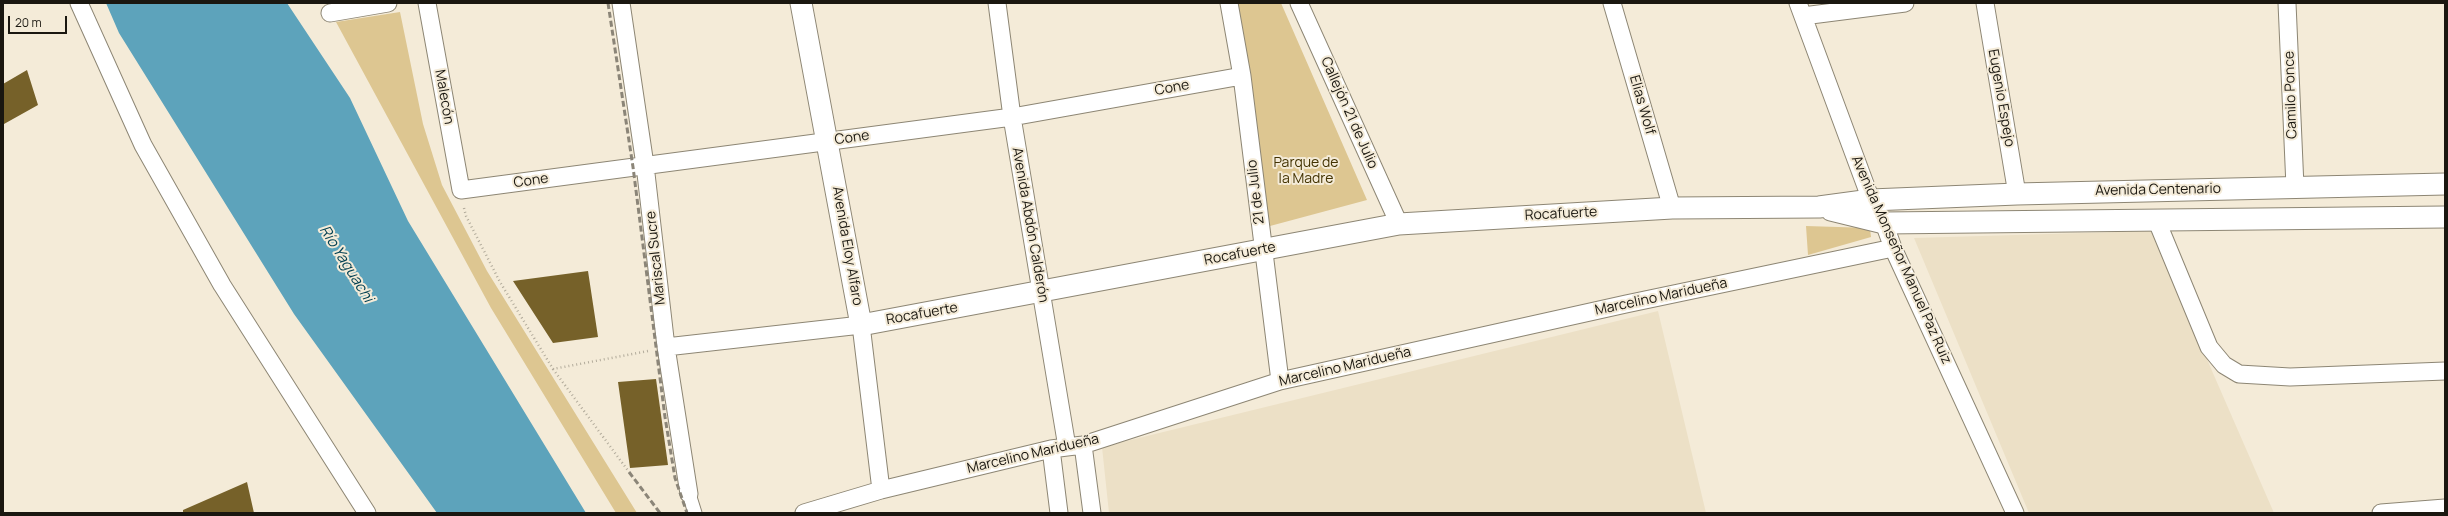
<!DOCTYPE html>
<meta charset="utf-8">
<style>
body{margin:0}
#map{position:relative;width:2448px;height:516px;overflow:hidden;background:#f4ebd8;font-family:Manrope,sans-serif}
canvas{display:block}
.frame{position:absolute;inset:0;border:4px solid #1a1710;pointer-events:none}
.scale{position:absolute;left:8px;top:16px;width:59px;height:18px;box-sizing:border-box;border:2px solid #1a1710;border-top:0;padding-left:5px;font-size:12px;line-height:14px;white-space:nowrap;color:#1a1710;-webkit-text-stroke:3px #f4ebd8;paint-order:stroke}
</style>
<div id="map">
<canvas width="2448" height="516"></canvas>
<div class="frame"></div>
<div class="scale">20 m</div>
</div>
<script>
const ctx = document.querySelector('canvas').getContext('2d');
ctx.lineJoin = 'round';
function fill(path, color) { ctx.fillStyle = color; ctx.fill(path, 'evenodd'); }
const poly = rows => new Path2D(rows.map(r => 'M' + r).join(''));
function stroke(path, color, width, dash) { ctx.strokeStyle = color; ctx.lineWidth = width; ctx.lineCap = dash ? 'butt' : 'round'; ctx.setLineDash(dash || []); ctx.stroke(path); }
function label(font, color, halo, rows, align = 'center') {
  ctx.font = font + ' Manrope,sans-serif'; ctx.lineWidth = 4; ctx.setLineDash([]); ctx.textBaseline = 'middle'; ctx.strokeStyle = halo; ctx.fillStyle = color; for (const [text, x, y, turn = 0] of rows) {
    ctx.save(); ctx.translate(x, y); ctx.rotate((+turn || 0) * Math.PI / 180); ctx.textAlign = isNaN(turn) ? turn : align; if (halo) ctx.strokeText(text, 0, 0); ctx.fillText(text, 0, 0); ctx.restore();
  }
}
const built = poly([
 [2151,231,2274,513,2029,513,1914,238],
 [1658,311,1706,513,1109,513,1102,447]
]);
const green = poly([
 [1236,3,1281,3,1367,200,1270,226],
 [400,12,423,124,442,185,487,271,637,513,616,513,491,308,336,22],
 [1806,226,1870,228,1871,237,1808,255]
]);
const water = poly([
 [106,3,287,3,350,98,408,221,586,513,437,513,294,314,119,33]
]);
const building = poly([
 [27,70,38,105,4,124,3,84],
 [588,271,598,337,553,343,513,281],
 [656,379,668,465,630,468,618,382],
 [247,482,254,513,183,513,183,510]
]);
const path = poly([
 [464,208,466,216,500,282,553,369,648,351],
 [553,369,629,472]
]);
const pedestrian = poly([
 [689,494,695,513]
]);
const minor = poly([
 [79,3,143,145,222,285,367,513],
 [427,3,461,190,1012,117,1242,76],
 [621,3,645,165,666,347,689,494],
 [997,3,1012,117,1067,447],
 [1229,3,1242,76,1280,381],
 [1299,3,1399,224],
 [1612,3,1672,208],
 [1798,3,1871,200,1884,223,1893,248,2015,513],
 [1985,3,2017,194],
 [2287,3,2295,187],
 [330,13,388,3],
 [1803,16,1905,3],
 [2156,219,2209,347,2224,365,2239,374,2290,377,2445,371],
 [666,347,861,325,881,490],
 [1083,445,1092,513],
 [1051,449,1059,513],
 [804,513,881,490,1051,449,1083,445,1280,381,1626,304,1893,248],
 [2381,513,2445,508]
]);
const tertiary = poly([
 [801,3,861,325,1399,224,1672,208,1819,207,1871,200,2017,194,2445,184],
 [1831,210,1884,223,2445,217]
]);
const rail = poly([
 [608,3,633,167,665,417,675,478,687,513],
 [629,472,660,513]
]);
const streetNames = [
 ["Cone",1172,88,-10],
 ["Camilo Ponce",2291,95,-92],
 ["Malecón",444,97,80],
 ["Eugenio Espejo",2001,98,80],
 ["Elias Wolf",1642,105,74],
 ["Callejón 21 de Julio",1349,113,66],
 ["Cone",852,138,-8],
 ["Cone",531,181,-8],
 ["Avenida Centenario",2158,190,-1],
 ["21 de Julio",1256,192,-97],
 ["Rocafuerte",1561,214,-3],
 ["Avenida Abdón Calderón",1030,225,80],
 ["Avenida Eloy Alfaro",847,246,80],
 ["Rocafuerte",1240,254,-11],
 ["Mariscal Sucre",656,258,-96],
 ["Avenida Monseñor Manuel Paz Ruiz",1901,260,66],
 ["Marcelino Maridueña",1661,297,-12],
 ["Rocafuerte",922,314,-10],
 ["Marcelino Maridueña",1345,367,-13],
 ["Marcelino Maridueña",1033,454,-13]
];
const parkNames = [
 ["Parque de",1306,163],
 ["la Madre",1306,179]
];
const waterNames = [
 ["Río Yaguachi",346,264,58]
];
fill(built, '#ece0c6');
fill(green, '#ddc691');
fill(water, '#5da3bb');
fill(building, '#766129');
stroke(pedestrian, '#8d8674', 15);
stroke(minor, '#8d8674', 19);
stroke(tertiary, '#8d8674', 23);
stroke(path, '#b2ab9b', 2.5, [1, 3]);
stroke(pedestrian, '#fff', 13);
stroke(minor, '#fff', 17);
stroke(tertiary, '#fff', 21);
stroke(rail, '#8b8578', 3, [6, 3]);
label('14px', '#1a1710', '#f4ebd8', streetNames);
label('14px', '#423201', '#f4ebd8', parkNames);
label('italic 15px', '#003f51', '#f4ebd8', waterNames);
</script>
